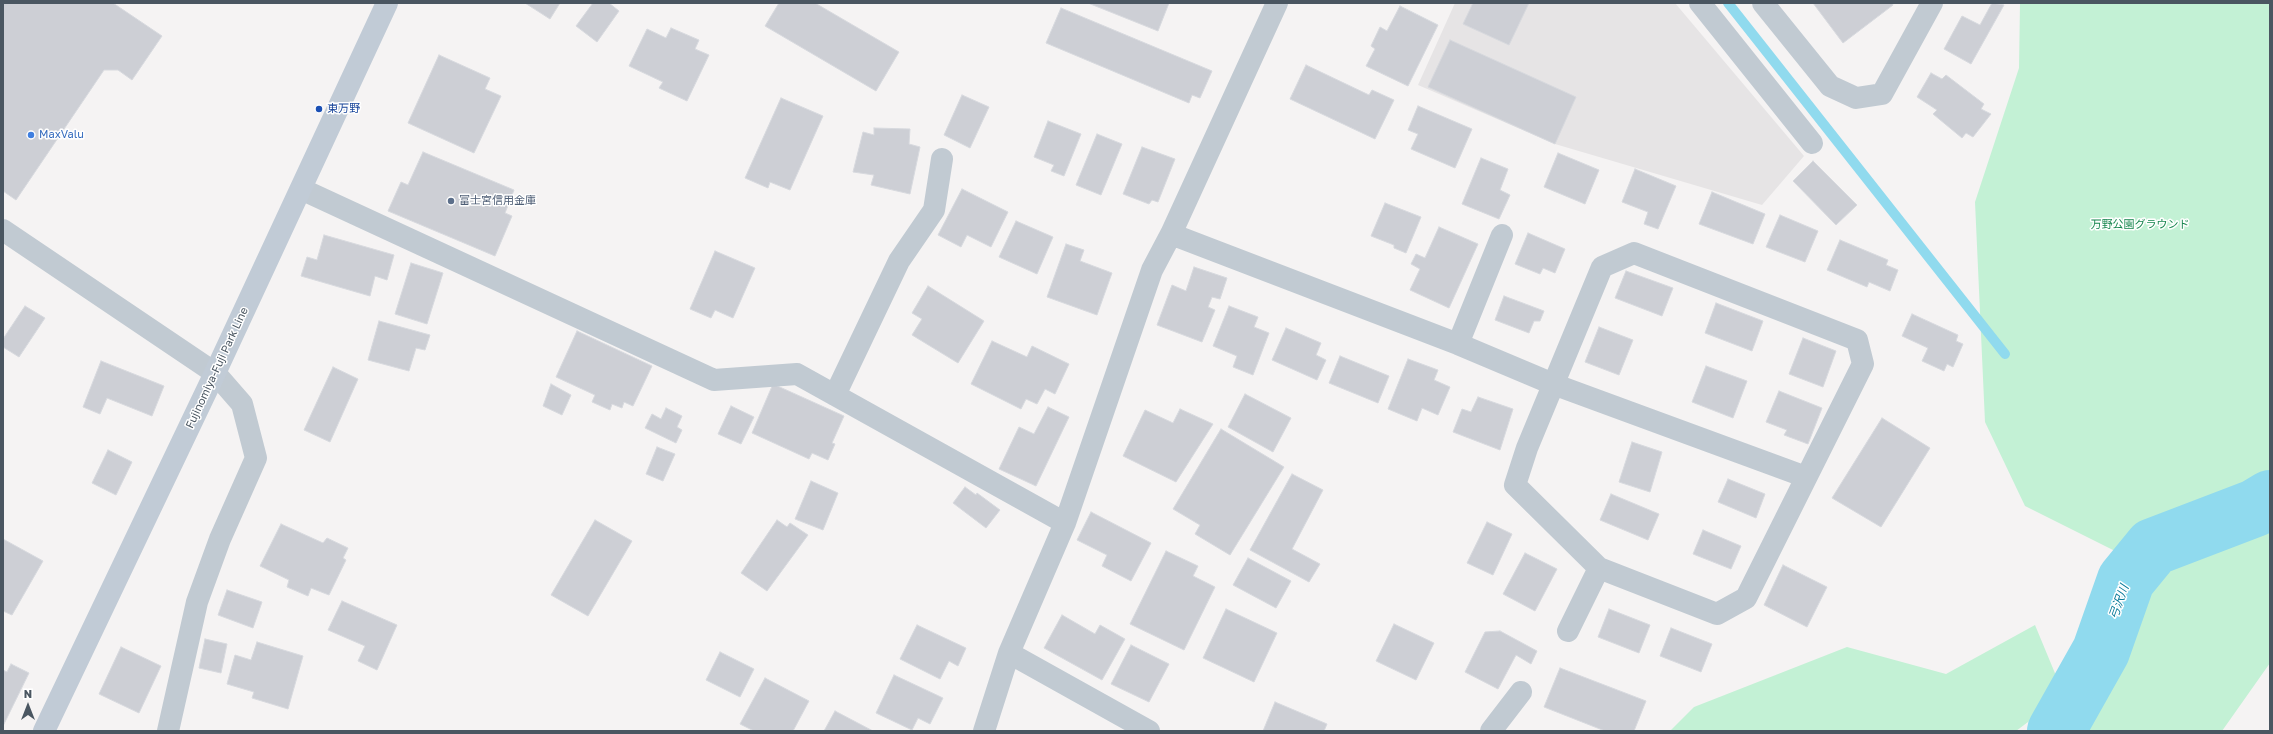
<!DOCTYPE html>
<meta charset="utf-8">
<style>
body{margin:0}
#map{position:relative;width:2273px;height:734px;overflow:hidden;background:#f5f3f3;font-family:"Golos Text",sans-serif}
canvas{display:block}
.frame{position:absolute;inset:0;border:4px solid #4a5661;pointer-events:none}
.north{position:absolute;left:8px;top:686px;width:40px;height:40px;-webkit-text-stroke:3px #fff;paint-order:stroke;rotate:0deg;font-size:11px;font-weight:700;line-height:16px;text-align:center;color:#4a5661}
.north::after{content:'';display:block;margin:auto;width:14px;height:18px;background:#4a5661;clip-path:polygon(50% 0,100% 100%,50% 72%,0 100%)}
</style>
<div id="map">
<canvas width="2273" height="734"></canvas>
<div class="frame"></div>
<div class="north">N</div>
</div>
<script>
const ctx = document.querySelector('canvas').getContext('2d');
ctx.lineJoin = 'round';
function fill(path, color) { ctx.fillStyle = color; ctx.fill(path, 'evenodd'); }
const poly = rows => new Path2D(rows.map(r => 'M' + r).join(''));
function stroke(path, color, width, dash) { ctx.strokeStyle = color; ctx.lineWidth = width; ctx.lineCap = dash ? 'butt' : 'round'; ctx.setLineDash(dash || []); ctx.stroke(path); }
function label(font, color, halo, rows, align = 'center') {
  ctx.font = font + ' "Golos Text","Noto Sans JP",sans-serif'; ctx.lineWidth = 3; ctx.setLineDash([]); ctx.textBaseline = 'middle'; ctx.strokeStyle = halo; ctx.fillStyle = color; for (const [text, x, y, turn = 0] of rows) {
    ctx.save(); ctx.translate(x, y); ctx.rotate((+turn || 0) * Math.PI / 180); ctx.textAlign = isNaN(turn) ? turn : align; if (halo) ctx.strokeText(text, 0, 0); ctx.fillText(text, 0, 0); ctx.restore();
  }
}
const education = poly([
 [1455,3,1675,3,1804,156,1762,205,1555,144,1418,85]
]);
const green = poly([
 [2020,3,2270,3,2270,663,2222,731,2058,731,2131,559,2025,506,1985,422,1975,202,2019,68],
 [2035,625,2064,695,2016,731,1670,731,1694,707,1847,647,1946,674]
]);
const stream = poly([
 [1728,3,2005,354],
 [2147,537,2153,547]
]);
const river = poly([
 [2056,731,2101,651,2126,580,2153,547,2255,508,2270,499]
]);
const building = poly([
 [3,3,113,3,162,36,132,80,118,70,104,70,16,200,3,191,3,3],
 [525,3,560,3,550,19,525,3],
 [593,3,609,3,619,11,597,42,576,26,593,3],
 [779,3,815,3,899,52,876,91,765,26,779,3],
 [1088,3,1169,3,1158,31,1088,3],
 [1473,3,1529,3,1509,45,1463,24,1473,3],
 [1813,3,1892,3,1893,5,1843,43,1813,3],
 [1992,3,2004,5,1971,64,1944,49,1962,16,1980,25,1992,3],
 [1400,6,1438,25,1408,86,1366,66,1375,49,1371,46,1380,27,1387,31,1400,6],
 [1061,8,1212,71,1200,98,1192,95,1189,103,1046,43,1061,8],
 [671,28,699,40,695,49,709,55,687,101,659,88,663,82,629,66,647,29,666,38,671,28],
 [1450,40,1576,97,1555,144,1428,87,1450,40],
 [439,55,490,78,485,89,501,96,474,153,408,123,439,55],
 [1306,65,1369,95,1372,90,1394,100,1375,139,1290,99,1306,65],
 [1931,73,1942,79,1946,75,1984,104,1981,109,1991,114,1973,137,1966,133,1962,138,1933,114,1937,110,1917,97,1931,73],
 [962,95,989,107,970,148,944,135,962,95],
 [781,98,823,116,790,190,770,182,768,188,745,178,781,98],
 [1418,106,1472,129,1455,168,1411,149,1418,134,1408,130,1418,106],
 [1048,121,1081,134,1064,176,1051,171,1054,165,1034,157,1048,121],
 [874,128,910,129,909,144,920,147,910,194,871,185,874,175,853,172,863,132,874,135,874,128],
 [1097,134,1122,144,1101,195,1076,185,1097,134],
 [1142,147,1175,159,1158,202,1152,200,1149,204,1123,194,1142,147],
 [423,152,514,190,505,213,512,216,495,256,388,211,401,182,408,185,423,152],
 [1558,153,1599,170,1585,204,1544,187,1558,153],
 [1481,158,1508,169,1500,190,1510,195,1499,219,1462,204,1481,158],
 [1813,161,1857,205,1836,225,1793,181,1813,161],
 [1635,169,1676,186,1658,229,1644,224,1648,212,1622,202,1635,169],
 [962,189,1008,212,991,247,967,235,961,247,938,235,962,189],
 [1712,192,1765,214,1753,244,1699,224,1712,192],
 [1385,203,1421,217,1406,253,1394,248,1394,245,1371,236,1385,203],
 [1780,215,1818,231,1805,262,1766,247,1780,215],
 [1016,221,1053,237,1037,274,999,257,1016,221],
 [1439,227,1478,244,1449,308,1410,290,1420,269,1411,264,1416,254,1425,258,1439,227],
 [1528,233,1565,249,1555,273,1543,268,1540,274,1515,264,1528,233],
 [324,235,394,255,387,280,375,276,370,296,301,276,307,257,317,260,324,235],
 [1840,240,1888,260,1886,265,1898,270,1890,291,1869,282,1867,287,1827,270,1840,240],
 [1066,244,1084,250,1080,261,1112,273,1097,315,1047,297,1066,244],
 [715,251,755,268,733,318,715,310,711,318,690,309,715,251],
 [411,263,443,273,427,324,395,314,411,263],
 [1194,267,1227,278,1220,299,1212,297,1208,307,1215,310,1202,342,1157,325,1172,285,1186,291,1194,267],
 [1626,271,1673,288,1662,316,1615,298,1626,271],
 [928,286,984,321,958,363,912,335,922,319,912,313,928,286],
 [1504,296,1544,311,1540,321,1534,321,1529,333,1495,320,1504,296],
 [1716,303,1763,321,1752,351,1705,333,1716,303],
 [25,306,45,318,19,357,3,347,3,339,25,306],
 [1229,306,1258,317,1254,327,1269,333,1253,375,1233,367,1237,356,1213,346,1229,306],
 [1912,314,1958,335,1956,341,1963,344,1953,367,1947,364,1944,371,1922,361,1928,348,1902,336,1912,314],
 [379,321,430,335,425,350,416,348,409,371,368,360,379,321],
 [1599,327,1633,340,1619,375,1585,362,1599,327],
 [1286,328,1321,343,1316,355,1326,360,1317,380,1272,360,1286,328],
 [577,331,652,366,633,406,624,402,622,408,612,404,610,410,592,402,595,395,556,377,577,331],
 [1803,338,1836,351,1823,387,1789,374,1803,338],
 [992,341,1027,357,1032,346,1069,364,1055,394,1045,389,1037,404,1026,399,1021,409,971,384,992,341],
 [1340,356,1389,376,1378,403,1329,383,1340,356],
 [1408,359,1438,370,1434,380,1450,387,1438,415,1422,408,1417,421,1388,409,1408,359],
 [101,361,164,386,152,416,107,398,100,414,83,407,101,361],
 [1706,366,1747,381,1733,418,1692,402,1706,366],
 [333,367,358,379,330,442,304,430,333,367],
 [551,384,571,395,562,415,543,406,551,384],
 [773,384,844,416,832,443,835,444,828,460,812,453,809,459,752,433,773,384],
 [1779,391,1822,408,1808,444,1784,435,1787,430,1766,422,1779,391],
 [1245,394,1291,418,1273,452,1228,427,1245,394],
 [1478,397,1513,409,1500,450,1453,432,1462,409,1471,412,1478,397],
 [731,406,754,417,741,444,718,434,731,406],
 [1048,407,1069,417,1036,486,999,469,1019,427,1034,434,1048,407],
 [666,408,682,416,677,427,682,430,676,443,645,428,652,414,661,419,666,408],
 [1180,409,1213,424,1176,482,1123,456,1145,410,1173,423,1180,409],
 [1882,418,1930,448,1881,527,1832,498,1882,418],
 [1221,429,1284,467,1230,555,1195,534,1200,525,1173,509,1221,429],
 [1632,442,1662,452,1650,492,1619,482,1632,442],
 [657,447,675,454,663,481,646,474,657,447],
 [108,450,132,462,116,495,92,483,108,450],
 [1292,474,1323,490,1292,549,1320,564,1309,582,1250,550,1292,474],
 [1728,479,1765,494,1756,518,1718,502,1728,479],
 [811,481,838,493,823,530,795,519,811,481],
 [965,487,976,495,977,493,1000,510,986,528,953,503,965,487],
 [1611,494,1659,514,1648,540,1600,520,1611,494],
 [1091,512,1151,543,1131,581,1102,566,1107,555,1077,540,1091,512],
 [595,520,632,541,588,616,551,595,595,520],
 [777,520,787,527,790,523,808,535,767,591,741,573,777,520],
 [1487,522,1512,534,1493,575,1467,563,1487,522],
 [281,524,323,543,327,538,348,548,343,558,346,560,329,595,311,588,308,596,287,587,289,580,260,566,281,524],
 [1703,530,1741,546,1731,569,1693,554,1703,530],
 [3,539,43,561,12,615,3,611,3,539],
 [1166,551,1198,566,1193,576,1215,587,1184,650,1130,624,1166,551],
 [1525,553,1557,569,1535,611,1503,594,1525,553],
 [1248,558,1291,581,1276,608,1233,585,1248,558],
 [1783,565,1827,587,1807,627,1764,605,1783,565],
 [227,590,262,602,253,628,218,615,227,590],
 [342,601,397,625,377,670,358,661,365,646,328,630,342,601],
 [1226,609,1277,633,1254,682,1203,658,1226,609],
 [1609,609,1650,625,1639,653,1598,637,1609,609],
 [1062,615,1095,634,1100,625,1125,639,1102,680,1044,648,1062,615],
 [1394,624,1434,643,1416,680,1376,661,1394,624],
 [917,625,966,648,958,666,949,661,940,679,900,659,917,625],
 [1671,628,1712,644,1701,672,1660,656,1671,628],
 [1500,631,1537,651,1531,664,1516,655,1498,689,1465,672,1485,632,1500,631],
 [205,639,227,644,221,673,199,668,205,639],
 [257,642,303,656,288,709,252,698,254,692,227,684,235,655,251,660,257,642],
 [1131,645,1169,664,1149,702,1111,684,1131,645],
 [121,647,161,666,139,713,99,694,121,647],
 [720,652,754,669,740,697,706,680,720,652],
 [11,664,29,673,3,726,3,670,7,672,11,664],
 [1560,668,1646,701,1634,731,1605,731,1544,707,1560,668],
 [894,675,943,698,930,724,918,718,912,730,876,713,894,675],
 [765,678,809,701,793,731,754,731,740,724,765,678],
 [1275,702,1327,724,1324,731,1263,731,1275,702],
 [835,711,873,731,824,731,835,711]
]);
const minor = poly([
 [1700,3,1812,143],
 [301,189,714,380,797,374,1065,523],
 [1171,234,1458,344,1553,384,1806,477],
 [1634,253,1857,340,1863,364,1746,598,1717,614,1599,568,1515,485,1527,448,1602,267,1634,253],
 [1458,344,1502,235],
 [835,395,899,261,934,210,942,159],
 [1568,631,1599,568],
 [1009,653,1149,731],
 [168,731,197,602,220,539,256,458,242,404,215,373],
 [984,731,1009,653,1065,523,1152,270,1171,234,1277,3],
 [1491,731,1521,692]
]);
const tertiary = poly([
 [1763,3,1830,86,1856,98,1882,94,1932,3],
 [3,230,215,373]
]);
const secondary = poly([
 [44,731,215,373,387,3]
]);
const markers = [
 [319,109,4,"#1a4fb4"],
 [31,135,4,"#3f7fe0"],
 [451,201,4,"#5c6f8a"]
];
const transitNames = [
 ["東万野",327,109]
];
const shopNames = [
 ["MaxValu",39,135]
];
const serviceNames = [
 ["富士宮信用金庫",459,201]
];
const parkNames = [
 ["万野公園グラウンド",2140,225]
];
const streetNames = [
 ["Fujinomiya-Fuji Park Line",217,368,-65]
];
const waterNames = [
 ["弓沢川",2119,602,-70]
];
fill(education, '#e6e4e5');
fill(green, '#c3f1d5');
stroke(stream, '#90daee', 10);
stroke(river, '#90daee', 58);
fill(building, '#cdcfd5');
stroke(building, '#d7d9de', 1);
stroke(minor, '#c1cad2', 22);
stroke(tertiary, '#c1cad2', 22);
stroke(secondary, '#c1cbd6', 22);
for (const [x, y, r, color] of markers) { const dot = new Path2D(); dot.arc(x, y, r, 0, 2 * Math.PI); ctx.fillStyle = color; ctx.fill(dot); stroke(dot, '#fff', 1.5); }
label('11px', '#164399', '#fff', transitNames, 'left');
label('11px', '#366cbe', '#fff', shopNames, 'left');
label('11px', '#4e5e75', '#fff', serviceNames, 'left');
label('11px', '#17864f', '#fff', parkNames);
label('11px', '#4a5661', '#fff', streetNames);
label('italic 12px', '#0c7c9b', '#fff', waterNames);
</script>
